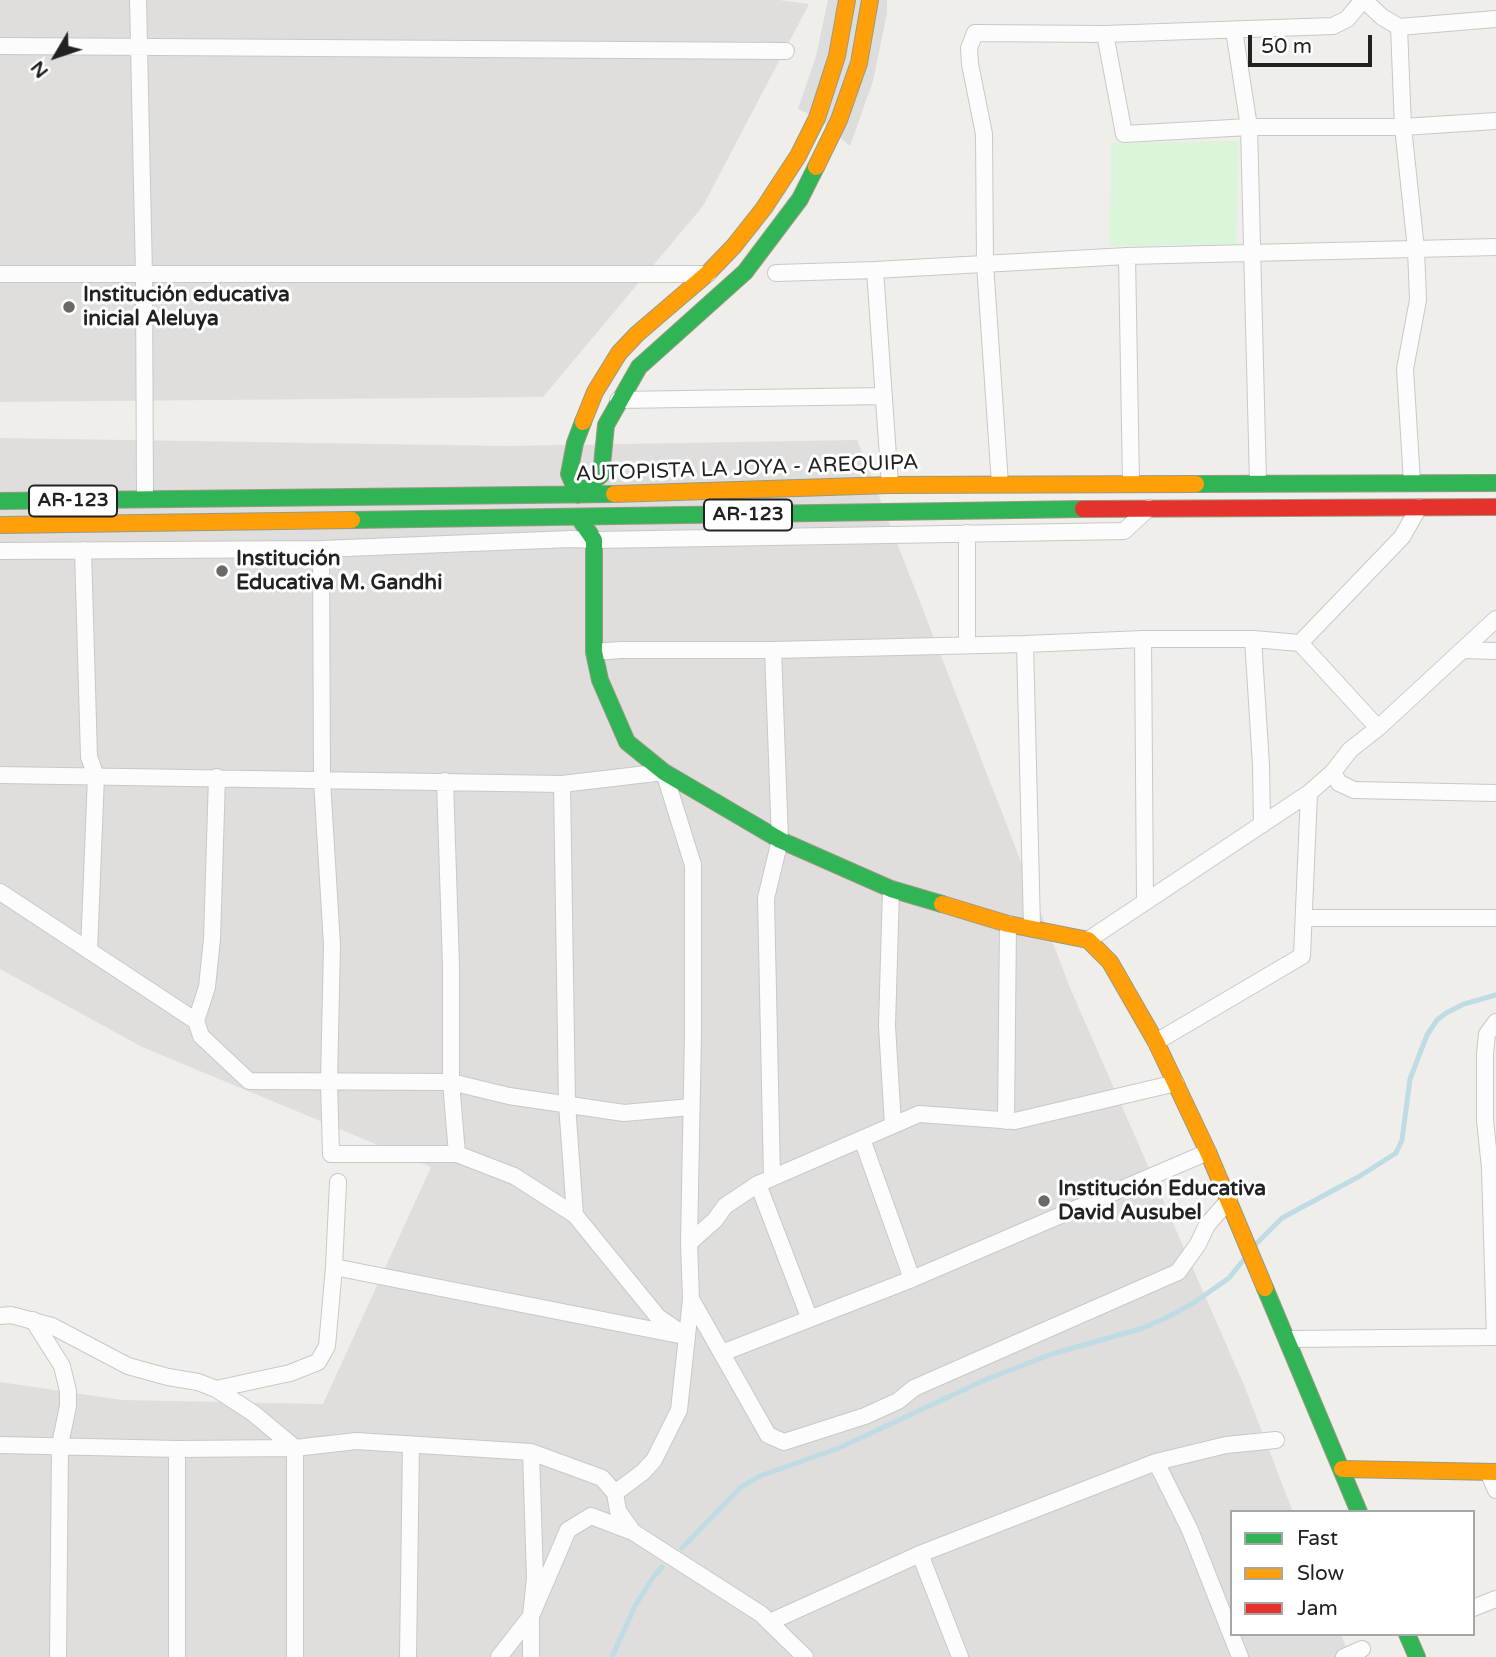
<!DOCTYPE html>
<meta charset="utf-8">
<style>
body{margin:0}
#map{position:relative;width:1496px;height:1657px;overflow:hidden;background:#f0eeeb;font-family:"Varela Round",sans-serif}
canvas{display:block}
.legend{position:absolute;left:1230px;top:1510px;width:245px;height:126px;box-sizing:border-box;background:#fff;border:2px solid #a7a7a7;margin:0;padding:9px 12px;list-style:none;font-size:21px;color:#222}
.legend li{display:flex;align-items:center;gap:14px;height:35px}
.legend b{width:35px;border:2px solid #a7a7a7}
.north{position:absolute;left:21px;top:21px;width:70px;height:70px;-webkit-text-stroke:5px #fff;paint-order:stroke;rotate:231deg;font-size:19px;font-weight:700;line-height:28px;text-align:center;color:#222}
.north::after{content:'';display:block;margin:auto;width:24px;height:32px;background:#222;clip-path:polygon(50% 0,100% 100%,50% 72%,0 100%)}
.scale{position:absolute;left:1248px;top:35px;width:124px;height:32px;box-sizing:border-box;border:4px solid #222;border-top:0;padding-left:9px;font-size:21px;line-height:24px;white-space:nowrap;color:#222;-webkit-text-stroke:5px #fff;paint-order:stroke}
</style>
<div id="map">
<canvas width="1496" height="1657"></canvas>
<ul class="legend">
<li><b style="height:9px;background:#30b455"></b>Fast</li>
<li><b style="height:9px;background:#ff9f0a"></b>Slow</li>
<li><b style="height:9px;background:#e5322d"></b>Jam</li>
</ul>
<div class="north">N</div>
<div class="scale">50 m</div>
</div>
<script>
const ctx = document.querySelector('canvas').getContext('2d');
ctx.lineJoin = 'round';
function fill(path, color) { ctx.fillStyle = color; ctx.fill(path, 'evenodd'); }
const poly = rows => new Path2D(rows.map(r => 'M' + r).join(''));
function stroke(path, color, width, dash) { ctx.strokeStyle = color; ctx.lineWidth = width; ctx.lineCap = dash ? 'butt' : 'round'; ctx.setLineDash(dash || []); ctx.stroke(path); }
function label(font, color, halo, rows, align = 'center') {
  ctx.font = font + ' "Varela Round",sans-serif'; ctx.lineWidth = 6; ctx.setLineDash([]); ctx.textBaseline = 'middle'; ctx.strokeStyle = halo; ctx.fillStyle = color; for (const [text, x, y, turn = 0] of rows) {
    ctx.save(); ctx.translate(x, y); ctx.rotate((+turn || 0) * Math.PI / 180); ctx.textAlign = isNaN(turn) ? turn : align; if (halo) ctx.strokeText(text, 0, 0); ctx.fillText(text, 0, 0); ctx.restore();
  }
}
const residential = poly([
 [0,0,779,0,809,4,703,206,543,397,0,402],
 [0,438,506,446,857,440,1071,990,1244,1385,1293,1512,1232,1512,1232,1634,1341,1634,1350,1657,0,1657,0,1382,122,1400,323,1404,431,1167,142,1047,0,969]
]);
const park = poly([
 [1239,141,1236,244,1110,246,1111,143]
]);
const pier = poly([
 [828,0,887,0,887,13,873,81,850,146,817,118,798,109,816,56]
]);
const stream = poly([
 [1253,1247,1282,1218,1360,1176,1396,1153,1402,1140,1410,1079,1427,1035,1437,1020,1446,1013,1464,1004,1496,995],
 [682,1548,741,1487,760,1476,839,1448,987,1379,1052,1354,1140,1329,1166,1318,1192,1304,1229,1278,1245,1258],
 [612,1657,635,1606,654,1576,662,1567]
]);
const street = poly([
 [138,0,144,275,145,499],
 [1364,0,1382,17,1399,27,1496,19],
 [1399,27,1403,127,1416,249,1418,300,1405,369,1412,482],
 [1234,30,1249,127,1258,482],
 [1105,34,1124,134,1249,127,1403,127,1496,121],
 [0,46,786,51],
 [1127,256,1131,483],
 [875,270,890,485],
 [776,273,875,270,1127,256,1496,247],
 [0,274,708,274],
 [618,400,884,396],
 [1000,484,985,264,984,134,970,64,969,48,975,33,1105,34,1333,26,1347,19,1363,0],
 [321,549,322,781,332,945,329,1082,331,1154,457,1154,514,1176,575,1215,658,1317,686,1336],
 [83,550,89,757,96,776,89,951],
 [0,551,321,549,571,539,594,540,1124,531,1149,508],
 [1143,639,1145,902],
 [1253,639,1261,765,1262,825],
 [1300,643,1402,537,1419,507],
 [967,644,967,533],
 [1025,644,1032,927],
 [1464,650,1496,651],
 [594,652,621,650,773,650,1025,644,1143,639,1253,639,1300,643,1378,728,1496,619],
 [1333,772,1339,783,1354,790,1496,793],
 [0,775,562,784,664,772,693,865,693,1034,689,1243,691,1299,679,1410,654,1460,643,1472,615,1493],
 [445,781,451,966,451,1082,457,1154],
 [562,784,567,1104,575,1215],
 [891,889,887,1026,893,1125],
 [0,892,196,1021,201,1036,249,1081,451,1082,509,1096,624,1113,691,1107],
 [1305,918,1496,918],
 [1088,940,1309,793,1333,772,1350,750,1378,728],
 [196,1021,207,987,212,939,217,777],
 [1156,1042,1302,956,1309,793],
 [1006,1121,1008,924],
 [862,1139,912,1279],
 [772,1178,766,898,780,840,773,650],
 [758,1184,809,1317],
 [689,1243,715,1220,725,1206,758,1184,919,1114,1015,1121,1176,1083],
 [334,1267,679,1335],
 [691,1299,768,1435,784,1442,865,1416,898,1401,914,1388,1178,1272,1198,1244,1207,1225,1229,1200],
 [0,1316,11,1315,52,1326,128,1366,168,1377,198,1382,216,1389,253,1413,295,1448,295,1657],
 [33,1320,62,1366,68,1391,68,1406,60,1445,58,1657],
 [1495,1337,1490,1168,1485,1120,1485,1054,1487,1034,1496,1022],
 [1287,1339,1496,1337],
 [722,1353,912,1279,1208,1152],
 [216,1389,290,1373,318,1362,327,1346,334,1267,338,1182],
 [0,1445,177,1449,295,1448,356,1441,531,1452,602,1478,615,1493,618,1511,633,1532],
 [177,1449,177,1657],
 [1156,1462,1190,1530,1240,1657],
 [1488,1472,1496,1490],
 [920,1554,960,1657],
 [1473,1608,1496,1599],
 [770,1622,920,1554,1156,1462,1226,1445,1276,1440],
 [408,1657,411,1444],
 [499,1657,531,1616,568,1530,591,1516,633,1532,761,1614,805,1657],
 [531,1657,531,1616,535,1578,531,1452],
 [1344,1657,1362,1649]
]);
const fast = poly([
 [583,422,575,443,569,474,578,495,601,475,606,425,639,367,745,272,800,199,816,167],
 [1196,484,1496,483],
 [0,501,614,494],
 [579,518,594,540,594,652,600,680,627,742,664,772,780,840,891,889,942,904],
 [352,520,1083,509],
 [1265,1288,1359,1512],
 [1407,1634,1417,1657]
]);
const slow = poly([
 [816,167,839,120,859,63,870,0],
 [583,422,595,392,619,353,637,334,707,274,734,246,764,208,798,156,817,118,837,56,847,0],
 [614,494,890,485,1196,484],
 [0,525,352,520],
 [942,904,1008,924,1088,940,1110,962,1156,1042,1208,1152,1265,1288],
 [1342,1469,1496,1472]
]);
const jam = poly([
 [1083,509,1496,507]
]);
const markers = [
 [69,307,7,"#6a6968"],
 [222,571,7,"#6a6968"],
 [1044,1201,7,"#6a6968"]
];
const shields = [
 [73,501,88],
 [748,515,88]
];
const shieldNames = [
 ["AR-123",73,501],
 ["AR-123",748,515]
];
const poiNames = [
 ["Institución educativa",83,295],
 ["inicial Aleluya",83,319],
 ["Institución",236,559],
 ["Educativa M. Gandhi",236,583],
 ["Institución Educativa",1058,1189],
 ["David Ausubel",1058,1213]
];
const streetNames = [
 ["AUTOPISTA LA JOYA - AREQUIPA",747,469,-2]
];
fill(residential, '#dfdedc');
fill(park, '#daf5da');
fill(pier, '#dedddd');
stroke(stream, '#bfdbe3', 5);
stroke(street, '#c9c8c7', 18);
stroke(fast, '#999a82', 18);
stroke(slow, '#999a82', 18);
stroke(jam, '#999a82', 18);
stroke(street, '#fdfcfc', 16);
stroke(fast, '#30b455', 16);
stroke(slow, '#ff9f0a', 16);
stroke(jam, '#e5322d', 16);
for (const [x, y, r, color] of markers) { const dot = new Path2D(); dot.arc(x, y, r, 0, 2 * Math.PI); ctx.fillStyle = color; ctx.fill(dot); stroke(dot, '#fff', 2.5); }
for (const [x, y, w] of shields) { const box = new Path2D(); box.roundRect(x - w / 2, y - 15.5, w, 31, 5); ctx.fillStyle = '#fff'; ctx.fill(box); stroke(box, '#222', 2); }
label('bold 19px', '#222', null, shieldNames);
label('bold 21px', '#222', '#fff', poiNames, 'left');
label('21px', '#222', '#fff', streetNames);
</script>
